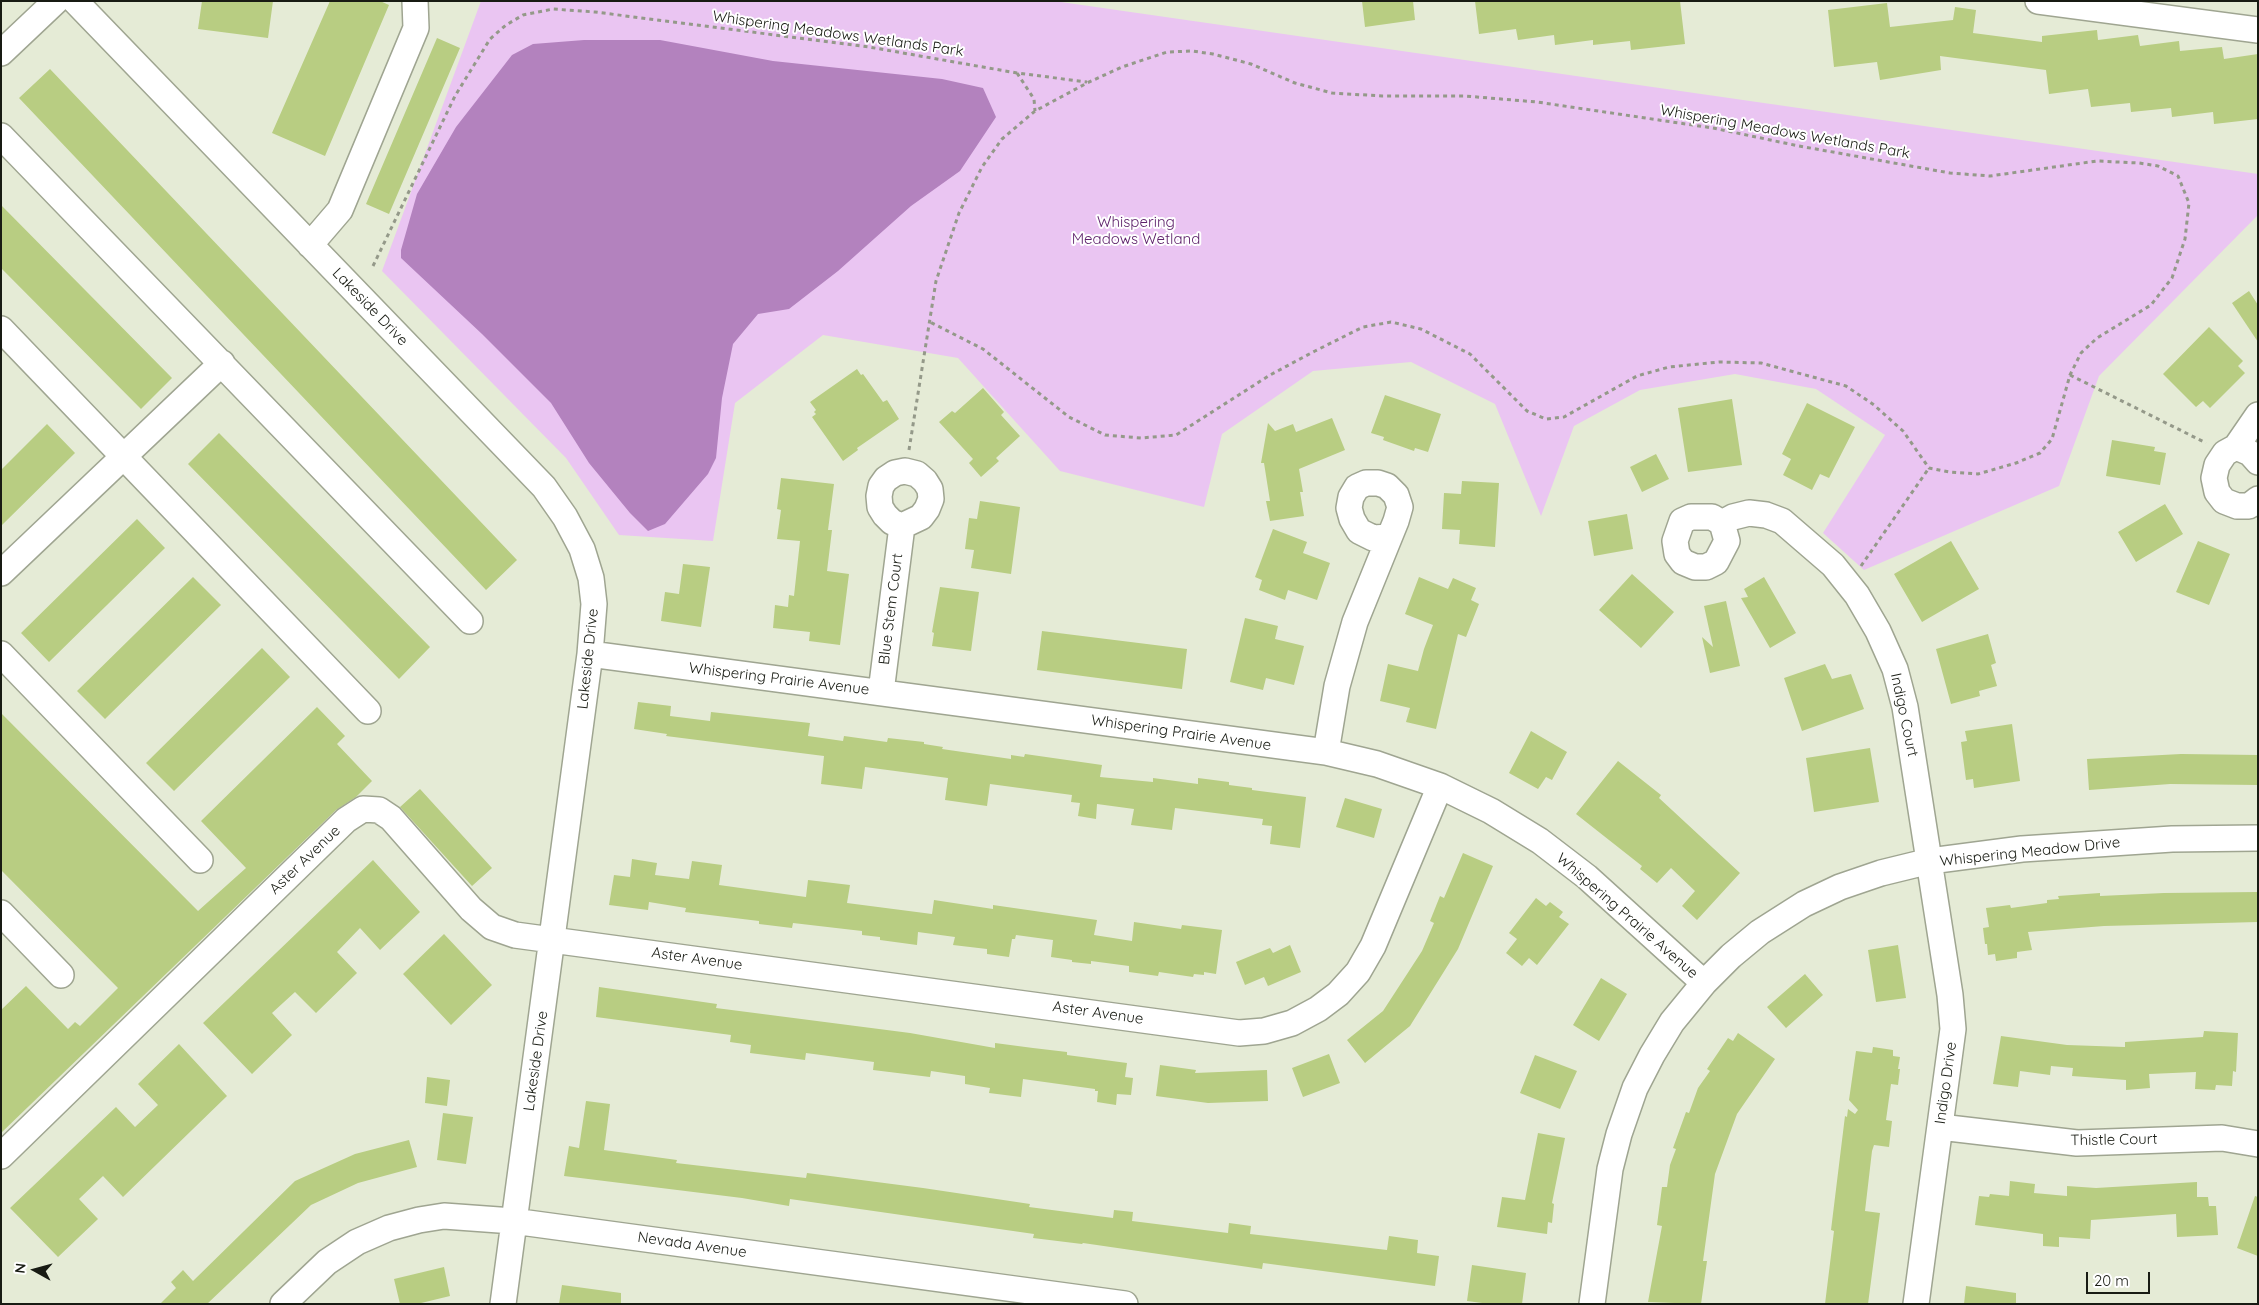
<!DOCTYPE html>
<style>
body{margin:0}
#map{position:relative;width:2259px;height:1305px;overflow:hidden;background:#e5ebd6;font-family:Quicksand,sans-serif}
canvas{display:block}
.frame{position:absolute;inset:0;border:2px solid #181b13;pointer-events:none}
.north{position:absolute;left:10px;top:1245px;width:50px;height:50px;-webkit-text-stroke:4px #fff;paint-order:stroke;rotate:277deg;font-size:14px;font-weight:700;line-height:20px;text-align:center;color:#181b13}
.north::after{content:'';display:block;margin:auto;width:18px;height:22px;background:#181b13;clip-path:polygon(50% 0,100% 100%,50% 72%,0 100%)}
.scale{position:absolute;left:2086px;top:1272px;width:64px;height:22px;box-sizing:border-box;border:2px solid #181b13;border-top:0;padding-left:6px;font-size:15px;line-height:18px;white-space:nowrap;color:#181b13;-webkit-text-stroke:4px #fff;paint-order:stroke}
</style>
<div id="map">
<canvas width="2259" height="1305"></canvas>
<div class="frame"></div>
<div class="north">N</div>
<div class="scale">20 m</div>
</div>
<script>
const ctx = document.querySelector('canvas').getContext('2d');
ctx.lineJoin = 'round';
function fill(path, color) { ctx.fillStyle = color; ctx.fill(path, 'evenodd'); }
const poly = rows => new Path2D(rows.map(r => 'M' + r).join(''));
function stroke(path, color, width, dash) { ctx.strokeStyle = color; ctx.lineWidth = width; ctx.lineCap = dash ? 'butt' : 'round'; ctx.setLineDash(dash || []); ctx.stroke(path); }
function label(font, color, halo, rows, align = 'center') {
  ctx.font = font + ' Quicksand,sans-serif'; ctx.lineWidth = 4; ctx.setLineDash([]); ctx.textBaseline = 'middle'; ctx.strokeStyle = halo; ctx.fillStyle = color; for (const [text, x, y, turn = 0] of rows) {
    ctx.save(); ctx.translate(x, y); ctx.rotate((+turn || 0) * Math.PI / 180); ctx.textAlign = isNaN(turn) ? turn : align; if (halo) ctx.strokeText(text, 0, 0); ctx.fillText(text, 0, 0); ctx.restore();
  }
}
const green = poly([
 [481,1,1054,1,2258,174,2258,215,2099,376,2059,486,1864,570,1823,533,1885,435,1816,389,1735,374,1640,390,1574,426,1541,516,1495,404,1411,362,1313,371,1222,434,1204,507,1060,471,958,358,823,335,735,403,713,541,619,535,566,458,382,271]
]);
const water = poly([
 [584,40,660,40,773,61,942,79,983,88,996,117,960,171,911,206,838,271,789,309,758,314,733,344,722,398,716,458,708,474,665,524,648,531,630,513,589,463,551,403,482,334,401,258,401,250,417,194,456,127,512,55,533,44]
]);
const building = poly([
 [202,1,273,1,268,38,198,29],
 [330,1,380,1,389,5,325,156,272,133],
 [1362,1,1413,1,1415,20,1365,27],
 [1475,1,1680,1,1685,44,1631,50,1630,41,1593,45,1593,40,1555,45,1554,35,1518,40,1516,29,1479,34],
 [1887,3,1890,27,1953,20,1955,7,1976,10,1973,33,2042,42,2042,36,2097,30,2098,40,2138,35,2140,46,2179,41,2180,51,2222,47,2224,59,2258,54,2258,119,2214,124,2213,112,2172,117,2171,108,2131,112,2130,103,2091,107,2088,89,2049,94,2046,70,1940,56,1941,70,1880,80,1877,62,1834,67,1828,10],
 [437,38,460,48,389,214,366,204],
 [50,69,517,560,486,590,19,98],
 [1,205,172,378,141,409,1,268],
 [2249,291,2258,305,2258,342,2232,303],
 [2209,327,2243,361,2238,366,2245,373,2210,408,2203,401,2196,407,2163,374],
 [857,369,861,375,863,374,883,402,887,400,899,419,857,448,858,450,843,461,812,417,816,414,814,412,816,410,810,402],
 [983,388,1004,412,1001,415,1020,436,996,458,999,461,981,477,969,463,973,459,939,422,952,411,955,413],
 [1385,395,1441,414,1428,452,1415,448,1414,451,1383,440,1384,437,1371,433],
 [1732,399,1742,465,1688,472,1678,408],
 [1807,403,1855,427,1829,478,1820,474,1812,490,1783,475,1791,459,1782,454],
 [1332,418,1345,450,1299,469,1303,492,1300,492,1304,516,1270,521,1266,501,1270,501,1264,463,1261,463,1268,423,1275,431,1293,424,1296,432],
 [47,424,75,453,1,526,1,470],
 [219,433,430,647,399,679,188,464],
 [2112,440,2155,447,2154,451,2166,453,2160,485,2106,476],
 [1656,454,1669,479,1642,492,1630,467],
 [781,478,834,484,828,530,832,530,827,571,849,574,840,645,809,641,810,632,773,628,775,605,788,607,789,595,794,596,800,541,777,539,781,510,777,509],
 [1462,481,1499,483,1495,547,1459,544,1460,530,1442,529,1444,493,1461,494],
 [980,501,1020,507,1011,574,971,568,974,550,965,549,969,518,977,519],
 [2165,504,2183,534,2136,562,2118,532],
 [1627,514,1633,549,1594,556,1588,521],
 [137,519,165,548,49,662,21,633],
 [1273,529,1307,542,1303,553,1330,563,1317,600,1288,590,1285,600,1259,590,1262,580,1255,577],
 [1951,541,1979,589,1922,622,1894,574],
 [2198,541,2230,554,2209,605,2176,592],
 [683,564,710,567,701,627,661,621,665,592,679,594],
 [1632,574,1674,612,1641,648,1599,610],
 [193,577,221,605,105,719,77,691],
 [1419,577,1448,589,1453,578,1476,588,1471,600,1479,604,1466,637,1458,634,1436,729,1406,722,1410,708,1380,701,1388,664,1418,671,1424,649,1433,625,1405,614],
 [1764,577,1796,633,1770,648,1741,598,1748,597,1744,589],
 [940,587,979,592,971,651,932,646,934,633,932,632],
 [1726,601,1740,666,1710,673,1702,637,1713,647,1704,606],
 [1245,618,1278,626,1275,639,1304,646,1294,685,1266,678,1263,690,1230,682],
 [1042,631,1187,649,1182,689,1037,670],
 [1988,634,1996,663,1991,665,1997,686,1979,691,1980,696,1951,704,1936,649],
 [262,648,290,677,174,791,146,763],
 [1825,664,1832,679,1851,674,1864,709,1802,731,1784,678],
 [638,702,671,706,670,716,710,721,711,712,810,723,808,736,843,741,844,736,887,742,888,738,924,742,924,744,943,747,942,749,1011,759,1011,755,1024,757,1025,754,1102,765,1100,777,1153,782,1153,778,1198,784,1198,778,1229,782,1229,785,1252,788,1252,790,1306,797,1300,848,1270,844,1272,826,1262,825,1263,819,1175,808,1172,830,1131,825,1134,809,1097,804,1096,819,1078,816,1080,803,1071,802,1072,795,990,784,987,806,945,800,948,778,865,767,862,789,821,784,824,756,666,736,667,734,634,729],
 [317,707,345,736,337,744,372,781,356,797,336,810,1,1133,1,1010,26,986,68,1029,75,1022,80,1026,118,988,1,870,1,713,198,911,246,868,201,821],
 [2012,724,2020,781,1974,788,1973,779,1966,780,1961,742,1967,741,1965,731],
 [1531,731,1567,752,1552,780,1546,777,1538,789,1509,773],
 [1870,748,1879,802,1814,812,1806,758],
 [2181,754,2258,755,2258,785,2170,784,2089,790,2087,759],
 [1618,761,1661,795,1659,798,1740,873,1697,920,1682,906,1695,891,1671,868,1657,883,1640,869,1642,866,1576,814],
 [420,789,492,868,472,886,400,807],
 [1345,798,1382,809,1374,838,1336,827],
 [1463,853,1493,866,1458,949,1410,1026,1365,1063,1347,1040,1383,1011,1422,951,1434,923,1430,921,1440,896,1444,898],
 [632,859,657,863,655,875,689,879,692,861,722,865,719,885,806,897,808,880,850,885,847,903,932,914,934,900,993,909,993,905,1097,920,1094,935,1132,941,1134,922,1181,929,1182,925,1222,930,1216,974,1204,972,1204,975,1194,974,1193,977,1159,972,1158,976,1129,972,1129,966,1091,961,1091,964,1072,962,1072,960,1051,957,1053,940,1016,935,1015,939,1012,939,1009,957,987,954,987,949,953,945,955,937,918,932,917,945,880,940,880,937,862,935,862,931,793,923,792,928,759,924,759,921,685,912,686,908,649,902,648,910,609,905,614,875,630,877],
 [373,860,420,912,380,950,360,928,337,952,357,973,316,1013,295,992,272,1013,292,1035,252,1074,203,1023],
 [2258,892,2258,922,2104,926,2028,932,2032,950,2017,952,2017,958,1996,961,1995,954,1988,955,1987,944,1985,944,1983,928,1989,927,1986,908,2010,905,2011,908,2047,903,2047,900,2059,899,2058,896,2100,893,2100,896,2164,893],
 [1536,898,1546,906,1550,902,1563,912,1559,917,1569,924,1537,965,1529,958,1522,966,1506,953,1517,939,1509,933],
 [444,934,492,985,451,1025,403,974],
 [1290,945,1301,972,1268,986,1264,977,1245,985,1236,962,1270,948,1273,953],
 [1898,945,1906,998,1876,1002,1868,950],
 [1805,974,1823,995,1786,1028,1767,1007],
 [1601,978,1627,994,1599,1041,1573,1025],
 [599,987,717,1004,716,1008,910,1033,995,1048,995,1043,1033,1048,1067,1052,1067,1055,1127,1063,1125,1077,1133,1078,1131,1095,1117,1094,1116,1105,1097,1102,1098,1091,1095,1091,1095,1089,1023,1079,1021,1097,989,1093,990,1088,965,1084,965,1076,931,1071,930,1077,873,1070,874,1062,806,1053,805,1060,750,1053,751,1045,730,1042,731,1035,596,1017],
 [2204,1031,2238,1033,2236,1072,2233,1071,2232,1086,2216,1085,2215,1090,2195,1089,2196,1072,2149,1074,2150,1088,2126,1090,2126,1080,2072,1076,2073,1068,2051,1066,2050,1075,2020,1071,2018,1087,1993,1084,2001,1036,2067,1045,2125,1047,2125,1042,2203,1037],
 [1738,1033,1775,1059,1737,1114,1715,1174,1703,1261,1707,1261,1701,1304,1648,1302,1662,1226,1657,1225,1662,1187,1667,1187,1670,1165,1676,1149,1673,1148,1686,1112,1689,1113,1698,1088,1710,1071,1707,1069,1728,1038,1733,1041],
 [179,1044,227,1096,123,1197,103,1176,79,1199,98,1219,58,1257,10,1208,116,1107,135,1127,158,1105,138,1084],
 [1873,1047,1893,1050,1893,1056,1900,1057,1898,1069,1900,1069,1898,1085,1891,1084,1886,1120,1892,1121,1889,1147,1874,1145,1872,1151,1865,1211,1880,1213,1868,1304,1825,1304,1834,1231,1831,1230,1845,1116,1847,1117,1848,1109,1855,1114,1858,1110,1849,1100,1856,1051,1872,1053],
 [1329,1054,1340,1083,1303,1097,1292,1068],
 [1535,1055,1577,1071,1560,1109,1520,1093],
 [1160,1065,1196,1070,1195,1073,1267,1070,1268,1101,1208,1103,1156,1096],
 [427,1077,450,1080,447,1106,425,1103],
 [586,1101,610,1104,604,1150,677,1160,676,1163,745,1171,806,1178,807,1173,923,1188,1030,1204,1029,1207,1113,1218,1114,1210,1133,1212,1132,1221,1228,1233,1229,1223,1251,1226,1250,1234,1387,1250,1389,1236,1418,1240,1417,1253,1439,1256,1435,1286,1263,1263,1262,1269,1083,1243,1082,1244,1033,1238,1034,1234,790,1199,789,1206,742,1198,564,1176,569,1146,579,1148],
 [443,1113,473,1117,466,1164,437,1160],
 [1538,1133,1565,1138,1552,1203,1554,1204,1552,1223,1548,1222,1547,1234,1497,1227,1502,1197,1525,1200],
 [409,1140,417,1167,358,1183,311,1205,207,1304,160,1304,176,1288,171,1282,183,1270,193,1281,295,1181,355,1154],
 [2010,1181,2035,1184,2034,1193,2067,1196,2067,1186,2096,1188,2197,1182,2197,1197,2208,1197,2209,1206,2216,1206,2218,1235,2177,1237,2176,1214,2091,1220,2090,1239,2059,1237,2059,1247,2043,1246,2043,1234,1975,1225,1979,1196,1989,1197,1990,1194,2009,1196],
 [2255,1196,2258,1197,2258,1256,2237,1248],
 [1472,1265,1526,1273,1522,1304,1490,1304,1467,1301],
 [444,1267,450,1296,417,1304,400,1304,394,1279],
 [562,1285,621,1293,621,1304,559,1304],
 [1966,1286,2016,1293,2016,1304,1964,1304]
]);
const path = poly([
 [1017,73,1034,99,1035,111],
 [373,266,455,96,490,39,506,25,523,15,553,9,595,12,869,47,1017,73,1087,82],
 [2070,375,2206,443],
 [909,450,936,281,959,213,982,167,1002,139,1035,111,1087,83,1122,67,1167,52,1192,51,1213,54,1251,64,1295,83,1332,93,1382,96,1465,96,1537,102,1713,128,1799,146,1950,173,1990,176,2097,161,2139,163,2158,166,2178,176,2189,203,2185,239,2172,278,2151,305,2097,338,2081,353,2070,375,2052,439,2040,453,2016,463,1978,474,1949,472,1929,468,1903,431,1874,405,1846,386,1761,363,1719,362,1669,367,1637,376,1564,417,1546,419,1527,411,1470,354,1421,329,1391,322,1363,327,1315,351,1270,375,1176,435,1141,438,1105,435,1069,417,983,349,930,322],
 [1861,566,1929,468]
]);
const minor = poly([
 [75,1,544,487,565,517,582,549,591,578,594,604,590,654,503,1304],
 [2038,1,2258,30],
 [1,53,56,1],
 [1,136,470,621],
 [310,245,340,210,416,28,415,1],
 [1,329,368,711],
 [2258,415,2236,447,2225,453,2217,465,2214,478,2217,492,2224,501,2237,506,2249,506,2258,499],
 [2236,447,2250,453,2258,462],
 [1722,523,1727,541,1716,562,1706,567,1695,567,1683,562,1677,554,1675,541,1682,521,1691,517,1712,517,1722,523,1733,517,1749,513,1766,515,1782,521,1833,565,1857,595,1878,631,1895,669,1905,707,1950,995,1953,1029,1916,1304],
 [1,573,222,363],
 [1,654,200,860],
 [590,654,1326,752,1377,764,1440,786,1491,811,1540,841,1587,877,1704,983],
 [881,692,902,526,921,517,927,509,931,499,930,489,925,481,917,474,905,471,895,473,886,479,881,486,879,496,880,507,885,515,892,522,902,526],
 [1326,752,1337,686,1355,622,1396,521,1400,507,1396,495,1387,486,1378,483,1366,483,1357,487,1351,497,1349,508,1352,519,1359,531,1373,538,1389,537],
 [1,913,61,975],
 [1940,1127,2077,1143,2222,1138,2258,1144],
 [1,1156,346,820,363,809,379,810,391,818,471,909,492,927,515,935,1239,1033,1264,1031,1292,1023,1318,1009,1338,994,1358,972,1373,946,1440,786],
 [283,1304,327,1262,357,1242,389,1228,419,1220,444,1216,513,1221,1125,1304],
 [1592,1304,1610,1169,1619,1134,1635,1088,1652,1055,1672,1022,1704,983,1731,956,1760,932,1804,904,1840,887,1881,873,1930,861,2022,849,2172,839,2258,838]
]);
const streetNames = [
 ["Whispering Meadows Wetlands Park",838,34,8],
 ["Whispering Meadows Wetlands Park",1785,132,10],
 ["Lakeside Drive",370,307,46],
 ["Blue Stem Court",891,609,-83],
 ["Lakeside Drive",588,659,-84],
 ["Whispering Prairie Avenue",779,679,7],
 ["Indigo Court",1904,715,78],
 ["Whispering Prairie Avenue",1181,733,8],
 ["Whispering Meadow Drive",2030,852,-6],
 ["Aster Avenue",305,860,-44],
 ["Whispering Prairie Avenue",1627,916,41],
 ["Aster Avenue",697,959,8],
 ["Aster Avenue",1098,1013,8],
 ["Lakeside Drive",536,1061,-82],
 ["Indigo Drive",1946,1083,-82],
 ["Thistle Court",2114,1140,-1],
 ["Nevada Avenue",692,1245,8]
];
const parkNames = [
 ["Whispering",1136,222],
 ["Meadows Wetland",1136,239]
];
fill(green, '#eac5f2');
fill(water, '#b382be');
fill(building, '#b8cd82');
stroke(minor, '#9fa591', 28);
stroke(path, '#949989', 3, [4, 4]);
stroke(minor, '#fff', 25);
label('15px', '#181b13', '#fff', streetNames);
label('15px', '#5e226b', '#fff', parkNames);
</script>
